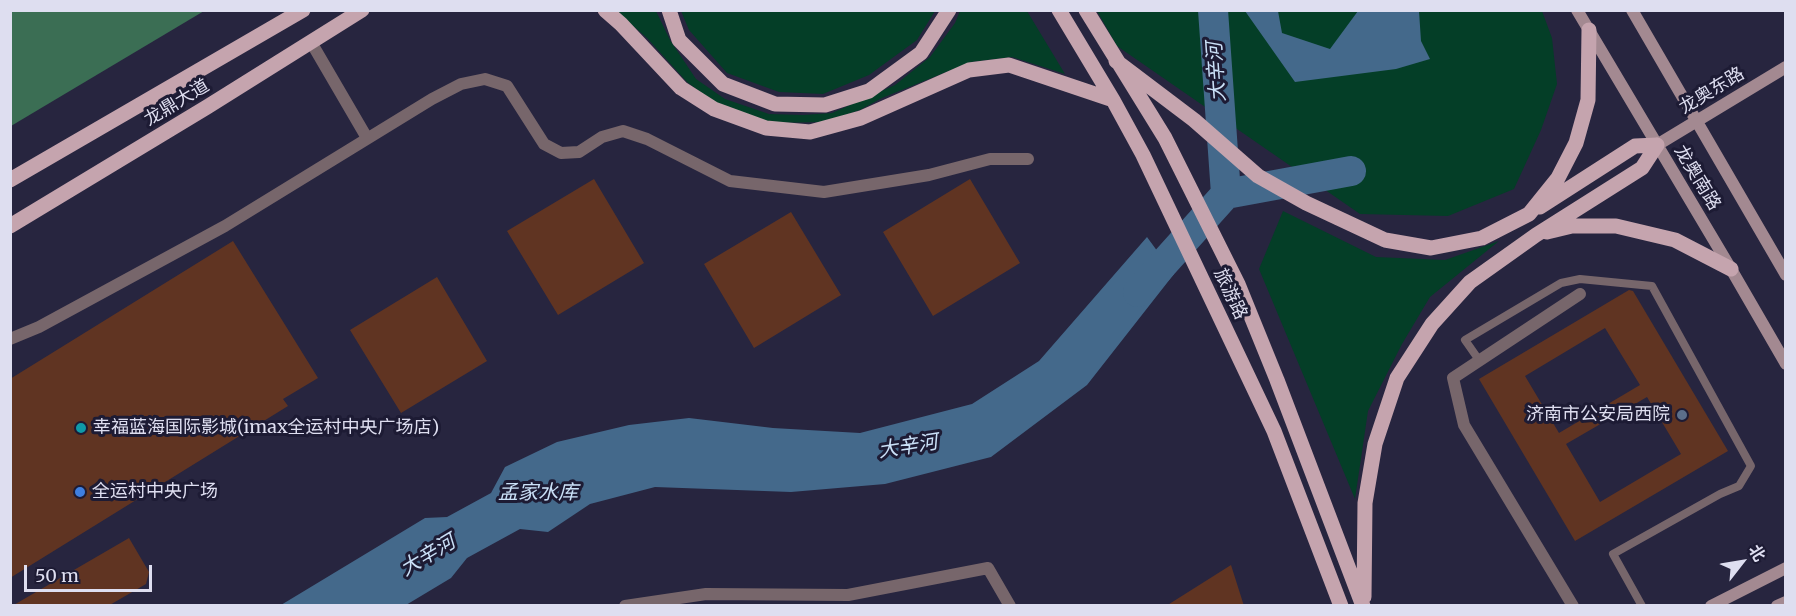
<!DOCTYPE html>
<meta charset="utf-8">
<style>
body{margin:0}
#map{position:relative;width:1796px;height:616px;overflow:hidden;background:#27253f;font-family:Merriweather,"Noto Sans SC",serif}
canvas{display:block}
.frame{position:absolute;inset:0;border:12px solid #dedef0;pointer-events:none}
.north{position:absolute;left:1712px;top:532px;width:60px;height:60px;-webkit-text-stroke:4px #1d1b34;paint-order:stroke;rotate:59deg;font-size:16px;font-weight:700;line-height:24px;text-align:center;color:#dedef0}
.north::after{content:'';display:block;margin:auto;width:21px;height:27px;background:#dedef0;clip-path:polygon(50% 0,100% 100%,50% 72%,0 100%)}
.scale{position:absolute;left:24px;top:565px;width:128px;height:27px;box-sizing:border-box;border:3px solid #dedef0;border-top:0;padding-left:8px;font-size:18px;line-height:21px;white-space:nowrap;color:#dedef0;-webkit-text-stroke:4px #1d1b34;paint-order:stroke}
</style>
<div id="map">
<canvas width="1796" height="616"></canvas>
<div class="frame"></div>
<div class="north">北</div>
<div class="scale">50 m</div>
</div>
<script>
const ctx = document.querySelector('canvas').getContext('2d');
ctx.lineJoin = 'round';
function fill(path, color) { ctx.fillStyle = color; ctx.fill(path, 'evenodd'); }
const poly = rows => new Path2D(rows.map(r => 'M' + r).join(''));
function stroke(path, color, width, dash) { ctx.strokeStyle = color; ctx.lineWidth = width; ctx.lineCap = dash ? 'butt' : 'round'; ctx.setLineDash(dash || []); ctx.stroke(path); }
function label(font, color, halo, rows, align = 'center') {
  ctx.font = font + ' Merriweather,"Noto Sans SC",serif'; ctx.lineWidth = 6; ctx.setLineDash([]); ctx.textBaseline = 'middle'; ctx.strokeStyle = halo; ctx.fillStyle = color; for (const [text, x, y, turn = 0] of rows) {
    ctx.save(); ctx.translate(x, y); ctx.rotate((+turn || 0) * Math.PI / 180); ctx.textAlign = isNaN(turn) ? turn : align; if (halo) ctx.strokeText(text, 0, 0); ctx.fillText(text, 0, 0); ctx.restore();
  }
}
const green = poly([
 [616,11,656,11,670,40,696,79,725,99,769,114,803,115,832,113,895,85,930,57,955,23,960,11,1027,11,1065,74,1012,57,971,62,882,98,860,110,824,122,769,123,715,103,687,82,647,38],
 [681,11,935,11,917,40,869,75,823,94,779,92,727,73,689,30],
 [1097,11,1542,11,1552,38,1557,84,1541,130,1514,189,1448,216,1360,214,1117,46],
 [1283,211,1376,257,1445,260,1499,241,1430,297,1402,344,1368,411,1355,499,1259,269]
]);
const forest = poly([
 [11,10,204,10,204,11,11,126]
]);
const water = poly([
 [1245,11,1278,11,1282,33,1330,49,1358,11,1419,11,1421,41,1430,59,1396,69,1295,82],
 [1147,237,1174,274,1087,385,991,457,885,484,791,492,655,487,590,504,548,532,520,529,467,558,451,578,406,605,281,605,425,518,447,517,491,493,505,467,557,442,629,425,689,418,773,428,860,433,972,404,1039,361]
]);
const river = poly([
 [1226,194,1351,171],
 [1138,292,1226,194,1213,10]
]);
const building = poly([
 [594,179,644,263,558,315,507,231],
 [970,179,1020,263,933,316,883,232],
 [791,212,841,295,754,348,704,264],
 [233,241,318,378,283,399,288,406,10,578,10,379],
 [437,277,487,361,401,413,350,330],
 [1629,290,1633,291,1728,451,1575,541,1479,379],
 [1605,328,1640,385,1559,433,1525,376],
 [1647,397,1681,454,1600,502,1566,444],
 [129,538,149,572,146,584,108,606,12,606],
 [1231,565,1244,606,1166,606]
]);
const lane = poly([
 [1479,360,1465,340,1561,283,1580,279,1652,286,1751,466,1739,486,1720,494,1613,554,1642,606]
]);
const street = poly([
 [311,42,367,138],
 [10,339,39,327,225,226,432,99,461,84,485,79,507,86,544,144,561,153,579,152,602,137,623,131,647,139,730,181,824,192,929,175,990,159,1028,159],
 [625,606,706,594,848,595,988,568,1010,606],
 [1573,606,1464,425,1453,378,1580,294]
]);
const secondary = poly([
 [1577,10,1731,269,1786,364],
 [1632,10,1786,275],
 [1657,145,1786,67],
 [1711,606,1786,568],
 [1777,606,1786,602]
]);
const primary = poly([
 [605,10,621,24,681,88,714,109,766,128,810,132,861,118,969,70,1009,65,1113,100],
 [669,10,679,40,723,84,775,104,825,105,869,91,921,53,949,10],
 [1059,10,1113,100,1143,155,1274,431,1341,606],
 [1086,10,1165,138,1238,284,1277,380,1363,606],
 [1116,61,1194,120,1258,176,1306,203,1385,240,1431,248,1482,238,1529,214,1558,178,1576,143,1588,100,1589,30],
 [10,180,303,10],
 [1540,207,1635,146,1657,145],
 [10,226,207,107,362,10],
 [1547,232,1572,226,1616,226,1675,240,1731,269],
 [1364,597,1365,503,1375,444,1397,378,1432,324,1470,282,1536,235,1642,168,1657,145]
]);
const markers = [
 [1682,415,6,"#5c6f8a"],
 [81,428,6,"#0f9aa8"],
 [80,492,6,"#3f7fe0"]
];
const streetNames = [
 ["龙奥东路",1712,91,-31],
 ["龙鼎大道",177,103,-31],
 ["龙奥南路",1697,178,59],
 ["旅游路",1230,294,65]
];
const poiNames = [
 ["济南市公安局西院",1670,415,"right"],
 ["幸福蓝海国际影城(imax全运村中央广场店)",93,428],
 ["全运村中央广场",92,492]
];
const waterNames = [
 ["大辛河",1217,72,-94],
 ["大辛河",908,447,-9],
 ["孟家水库",538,493],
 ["大辛河",428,556,-31]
];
fill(green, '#043e27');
fill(forest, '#3b6e54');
fill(water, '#44698b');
stroke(river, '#44698b', 30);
fill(building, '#603422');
stroke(lane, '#77666b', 8);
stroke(street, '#77666b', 12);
stroke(secondary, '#a38991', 12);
stroke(primary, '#c5a4ae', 15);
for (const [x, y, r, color] of markers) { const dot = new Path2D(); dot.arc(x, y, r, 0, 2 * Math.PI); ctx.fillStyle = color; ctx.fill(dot); stroke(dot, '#1d1b34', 2); }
label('18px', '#dedef0', '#1d1b34', streetNames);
label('18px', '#dedef0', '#1d1b34', poiNames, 'left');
label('italic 20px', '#cbe1f8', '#1d1b34', waterNames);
</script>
